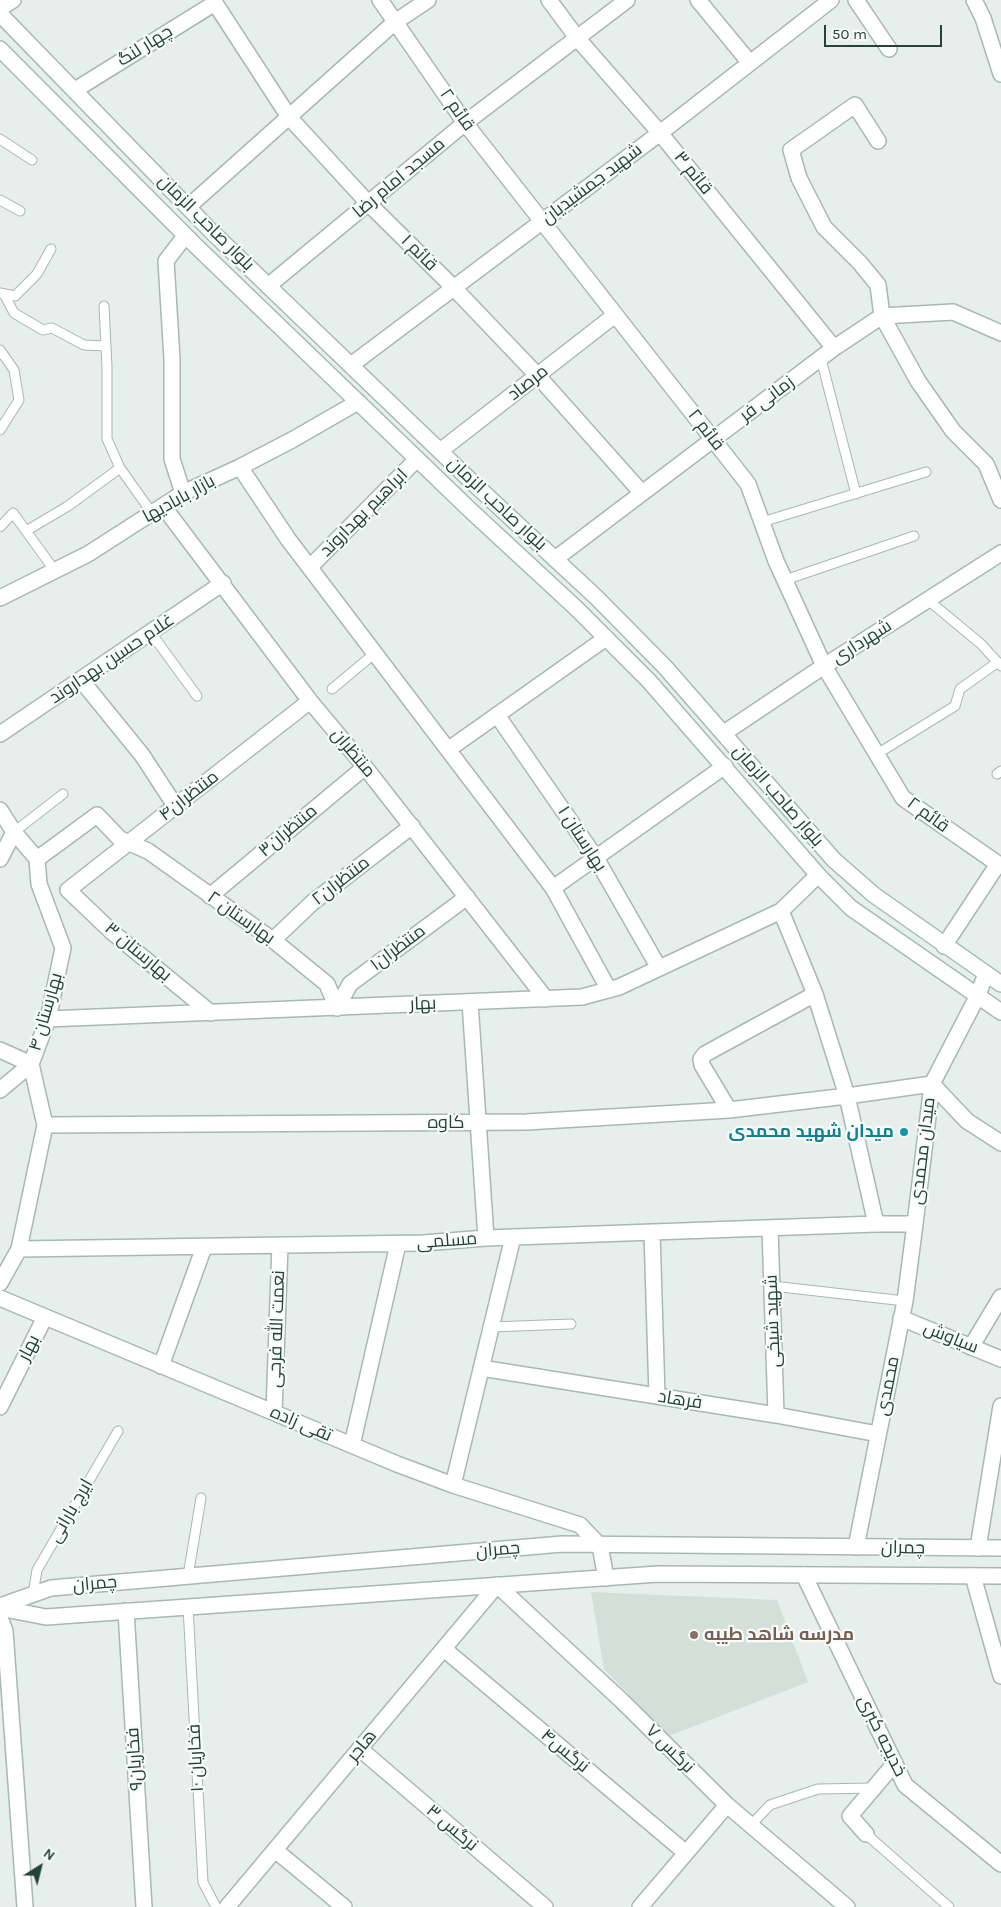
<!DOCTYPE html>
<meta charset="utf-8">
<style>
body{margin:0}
#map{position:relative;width:1001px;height:1907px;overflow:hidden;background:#e6efeb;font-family:Karla,sans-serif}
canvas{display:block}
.north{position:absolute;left:15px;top:1842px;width:50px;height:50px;-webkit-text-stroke:4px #f7fbf9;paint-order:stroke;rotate:36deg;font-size:14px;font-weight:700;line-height:20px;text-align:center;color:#24423a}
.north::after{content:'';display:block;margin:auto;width:18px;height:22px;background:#24423a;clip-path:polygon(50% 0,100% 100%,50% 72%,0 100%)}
.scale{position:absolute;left:824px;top:25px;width:118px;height:22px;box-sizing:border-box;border:2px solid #24423a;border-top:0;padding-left:6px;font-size:15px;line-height:18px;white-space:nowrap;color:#24423a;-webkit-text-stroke:4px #f7fbf9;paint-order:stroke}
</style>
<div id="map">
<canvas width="1001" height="1907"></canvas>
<div class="north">N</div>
<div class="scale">50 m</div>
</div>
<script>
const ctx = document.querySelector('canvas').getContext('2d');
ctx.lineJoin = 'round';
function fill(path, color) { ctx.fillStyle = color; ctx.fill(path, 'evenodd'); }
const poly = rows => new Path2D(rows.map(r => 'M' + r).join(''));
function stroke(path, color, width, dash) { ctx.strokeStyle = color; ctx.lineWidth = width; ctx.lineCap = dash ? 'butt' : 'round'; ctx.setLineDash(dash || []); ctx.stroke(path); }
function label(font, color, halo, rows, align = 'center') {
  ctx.font = font + ' Karla,Cairo,sans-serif'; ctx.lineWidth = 4.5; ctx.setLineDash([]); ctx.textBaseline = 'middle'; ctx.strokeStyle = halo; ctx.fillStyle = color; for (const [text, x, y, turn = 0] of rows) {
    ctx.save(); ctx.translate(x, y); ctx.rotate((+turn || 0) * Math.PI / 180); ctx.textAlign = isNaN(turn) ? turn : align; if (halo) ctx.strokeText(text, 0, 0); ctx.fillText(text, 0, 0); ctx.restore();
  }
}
const built = poly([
 [591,1592,777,1600,808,1682,669,1736,604,1669]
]);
const service = poly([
 [0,139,32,160],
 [0,200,20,211],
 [0,293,15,296,37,274,51,249],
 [4,294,14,313,43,330,52,328,84,345,106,346],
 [104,306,107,367,107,439,120,468],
 [0,350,14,370,19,400,0,430],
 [821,359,856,494],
 [762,522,926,472],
 [0,527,13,513,55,571],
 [26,531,68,506,120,468,152,513],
 [785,580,914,536],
 [928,600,981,644,1001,666],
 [151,633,197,696],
 [332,689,375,653],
 [877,754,955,706,960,689,998,662],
 [997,774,1001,771],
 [14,832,63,794],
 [772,1286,905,1301],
 [491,1327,571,1324],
 [188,1576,201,1498],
 [33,1594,37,1570,118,1431],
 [188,1607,203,1882,216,1907],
 [751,1825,770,1805,818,1789,873,1788],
 [866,1834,949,1907]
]);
const minor = poly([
 [213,0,289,117,368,203,453,287,537,375,642,493],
 [380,0,465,123,748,484,776,561,824,666,903,798,1001,866],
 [549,0,578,39,660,133,834,348],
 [698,0,750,63],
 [856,0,889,49],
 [974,0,983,18,1001,74],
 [0,8,13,0],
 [75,90,215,3],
 [878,141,855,105,791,150,799,178,824,227,860,263,878,285,882,316,918,381,953,431,986,464,1001,500],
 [188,207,395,22,428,0],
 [268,286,465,123,627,0],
 [351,365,660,133,831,0],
 [440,451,615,315],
 [240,467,288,539,553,888,609,990],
 [183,493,172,459,172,359,166,261,185,236],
 [163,506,310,701,365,767,546,999],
 [555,559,834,348,882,316,953,312,1001,333],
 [310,567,417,459],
 [0,598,88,554,183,493,240,467,292,440,358,402],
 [81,680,142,755,176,807],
 [497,715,596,858,659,968],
 [724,733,824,666,1001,553],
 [0,734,223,583],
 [449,749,606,638],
 [0,810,14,832,37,859,39,884,63,948,48,1019,31,1064,45,1125,19,1249,0,1283],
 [0,859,14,832],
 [37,859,97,815,120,839,148,851,273,940,327,984,337,1008],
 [553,888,725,766],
 [210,896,365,767],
 [273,940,313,902,412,826],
 [944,946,998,864],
 [986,974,977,997,932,1084,967,1121,1001,1143],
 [470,1002,486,1238],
 [337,1008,350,984,467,897],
 [211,1013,112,932,68,890,310,701],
 [48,1019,582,997,619,987,781,911],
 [0,1050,31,1064],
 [0,1090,31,1064],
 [729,1110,702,1065,701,1059,705,1054,815,994],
 [45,1125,526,1122,729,1110,847,1096,932,1084,915,1224,876,1224,847,1096,815,994,781,911,818,875],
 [770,1228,776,1415],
 [652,1232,657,1396],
 [19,1249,423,1243,486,1238,876,1224],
 [0,1298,397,1464,453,1485,580,1525,600,1546,606,1578],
 [901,1318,1001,1359],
 [971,1347,1001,1297],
 [161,1366,204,1247],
 [481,1368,776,1415,878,1434],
 [0,1407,45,1317],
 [274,1412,280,1245],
 [352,1445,398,1244],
 [453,1485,513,1237],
 [856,1547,905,1301,915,1224],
 [978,1548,1001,1406],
 [804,1575,905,1785,1001,1864],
 [973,1576,1001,1676],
 [126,1611,144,1907],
 [0,1618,5,1631,25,1907],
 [444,1649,686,1853],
 [360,1749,545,1907],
 [866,1834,850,1816,895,1763],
 [275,1850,344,1907],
 [227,1907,497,1585,622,1701,727,1805,847,1907],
 [640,1907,727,1805]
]);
const tertiary = poly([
 [0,1606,51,1588,562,1544,1001,1548],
 [0,1608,46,1617,658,1574,1001,1576]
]);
const secondary = poly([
 [0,14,211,231,471,481,597,598,665,667,834,860,874,895,1001,984],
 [0,49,196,246,469,509,577,609,649,681,818,875,851,908,1001,1012]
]);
const markers = [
 [904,1132,5,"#0f9aa8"],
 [694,1635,5,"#8d6e63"]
];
const streetNames = [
 ["چهار لنگ",145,46,-32],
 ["قائم ۲",457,110,55],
 ["قائم ۳",693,173,51],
 ["مسجد امام رضا",399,178,-40],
 ["شهید جمشیدیان",592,184,-37],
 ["بلوار صاحب الزمان",206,223,45],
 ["قائم ۱",419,253,45],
 ["مرصاد",528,383,-38],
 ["زمانی فر",767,399,-37],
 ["قائم ۲",706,430,52],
 ["بازار بابادیها",179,499,-29],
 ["بلوار صاحب الزمان",497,504,43],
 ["ابراهیم بهداروند",364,513,-45],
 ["شهرداری",862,642,-32],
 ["غلام حسین بهداروند",112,659,-34],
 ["منتظران",353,753,50],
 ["منتظران۴",189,796,-38],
 ["بلوار صاحب الزمان",778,796,49],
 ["قائم ۲",928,815,36],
 ["منتظران۳",288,831,-40],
 ["بهارستان ۱",582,839,57],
 ["منتظران۲",341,881,-38],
 ["بهارستان ۲",241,918,35],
 ["منتظران۱",398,948,-37],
 ["بهارستان ۳",138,952,40],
 ["بهار",423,1004,-2],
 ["بهارستان ۴",46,1012,-74],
 ["کاوه",446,1123],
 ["میدان محمدی",923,1151,-83],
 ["مسلمی",447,1241,-4],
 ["شهید شیخی",773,1321,-92],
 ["نعمت الله فرجی",277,1329,-88],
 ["سیاوش",951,1338,22],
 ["بهار",29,1348,-63],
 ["محمدی",888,1386,-79],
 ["فرهاد",680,1400,9],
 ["تقی زاده",301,1424,23],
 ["ایرج بارانی",71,1511,-60],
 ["چمران",903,1548,1],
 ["چمران",498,1550,-5],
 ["چمران",95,1584,-5],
 ["خدیجه کبری",882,1736,64],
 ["هاجر",362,1746,-50],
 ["نرگس ۷",670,1749,45],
 ["نرگس۴",565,1751,40],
 ["فخاریان ۱۰",196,1758,-93],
 ["فخاریان۹",135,1759,-94],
 ["نرگس ۳",452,1828,40]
];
const cultureNames = [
 ["میدان شهید محمدی",894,1132]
];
const educationNames = [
 ["مدرسه شاهد طیبه",704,1635]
];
fill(built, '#d4dfda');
stroke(service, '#a8b8b2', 11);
stroke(minor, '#a8b8b2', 18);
stroke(tertiary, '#a8b8b2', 18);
stroke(secondary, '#a4bbb3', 18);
stroke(service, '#fff', 9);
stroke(minor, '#fff', 15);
stroke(tertiary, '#fff', 15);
stroke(secondary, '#fff', 15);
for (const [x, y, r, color] of markers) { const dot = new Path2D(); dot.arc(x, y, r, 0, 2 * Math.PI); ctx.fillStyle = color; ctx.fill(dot); stroke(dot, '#f7fbf9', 2); }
label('18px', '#24423a', '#f7fbf9', streetNames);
label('bold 18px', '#0d838f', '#f7fbf9', cultureNames, 'right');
label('bold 18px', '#785e54', '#f7fbf9', educationNames, 'left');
</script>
